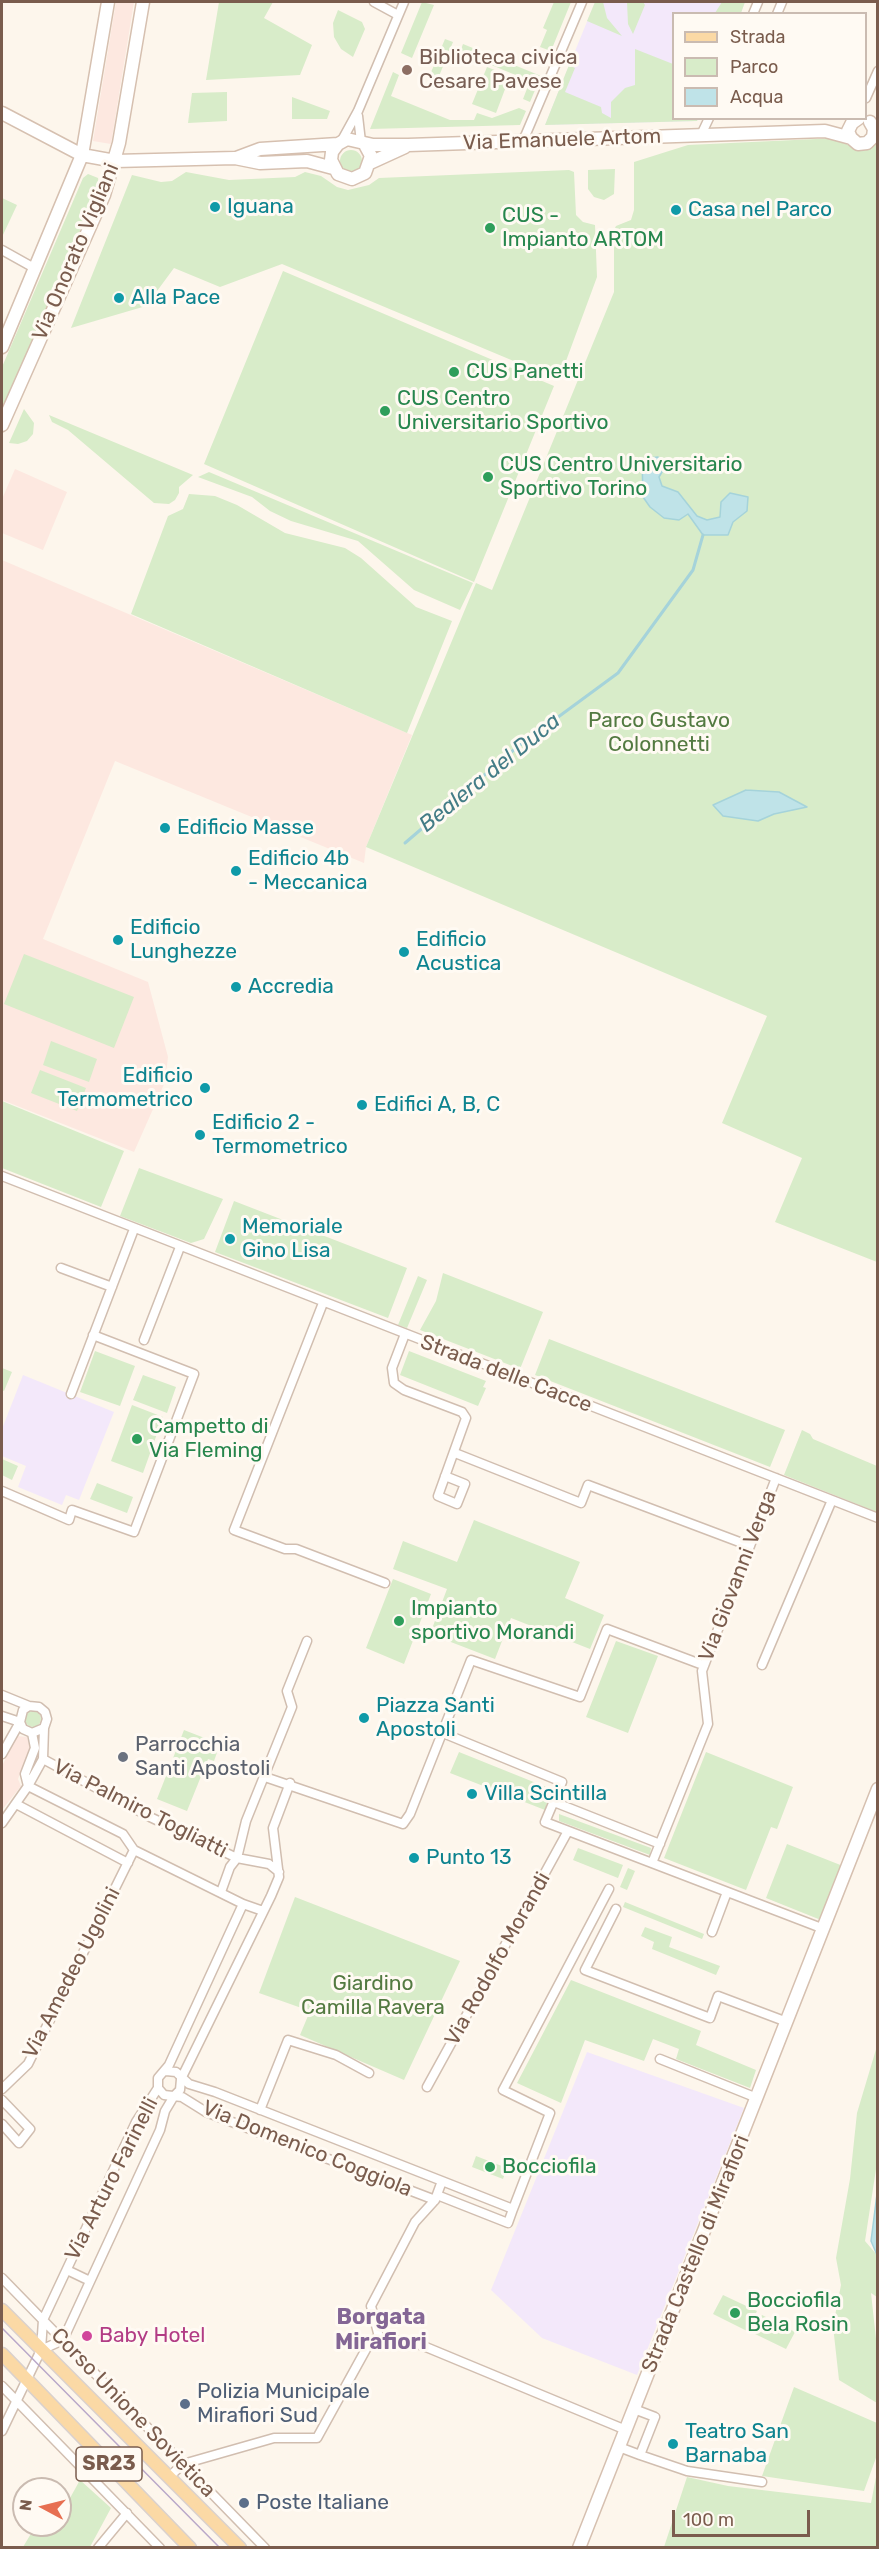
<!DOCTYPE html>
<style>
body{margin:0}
#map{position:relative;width:879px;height:2549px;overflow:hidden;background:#fdf6ec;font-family:Rubik,sans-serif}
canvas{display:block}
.frame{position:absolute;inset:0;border:3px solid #7a5c4d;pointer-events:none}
.legend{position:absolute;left:672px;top:12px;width:195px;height:108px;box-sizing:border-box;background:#fffaf3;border:2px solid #cabbb1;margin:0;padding:8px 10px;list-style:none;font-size:18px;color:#7a5c4d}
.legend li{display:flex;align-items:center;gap:12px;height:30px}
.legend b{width:30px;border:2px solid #cabbb1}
.north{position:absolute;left:12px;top:2477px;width:60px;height:60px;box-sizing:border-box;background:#fffaf3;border:2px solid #cabbb1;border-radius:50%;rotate:277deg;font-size:16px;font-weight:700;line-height:24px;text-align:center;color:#7a5c4d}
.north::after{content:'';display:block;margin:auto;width:21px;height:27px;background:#e76f51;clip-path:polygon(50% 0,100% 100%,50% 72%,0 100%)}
.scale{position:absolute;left:672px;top:2510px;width:138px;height:27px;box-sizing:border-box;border:3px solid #7a5c4d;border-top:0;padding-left:8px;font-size:18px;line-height:21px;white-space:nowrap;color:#7a5c4d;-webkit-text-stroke:4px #fffaf3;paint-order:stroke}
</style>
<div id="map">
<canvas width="879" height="2549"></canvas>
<div class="frame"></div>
<ul class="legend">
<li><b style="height:8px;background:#fbd9a5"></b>Strada</li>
<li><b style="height:16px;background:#d8ecc9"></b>Parco</li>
<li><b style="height:16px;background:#bfe3e8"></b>Acqua</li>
</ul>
<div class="north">N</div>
<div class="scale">100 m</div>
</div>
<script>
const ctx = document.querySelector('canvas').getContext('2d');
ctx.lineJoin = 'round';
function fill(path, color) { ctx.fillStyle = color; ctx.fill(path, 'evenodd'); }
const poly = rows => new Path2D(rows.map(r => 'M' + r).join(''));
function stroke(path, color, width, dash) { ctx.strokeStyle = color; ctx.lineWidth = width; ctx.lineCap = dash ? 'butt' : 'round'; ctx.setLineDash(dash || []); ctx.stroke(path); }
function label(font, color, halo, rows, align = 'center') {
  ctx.font = font + ' Rubik,sans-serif'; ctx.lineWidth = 6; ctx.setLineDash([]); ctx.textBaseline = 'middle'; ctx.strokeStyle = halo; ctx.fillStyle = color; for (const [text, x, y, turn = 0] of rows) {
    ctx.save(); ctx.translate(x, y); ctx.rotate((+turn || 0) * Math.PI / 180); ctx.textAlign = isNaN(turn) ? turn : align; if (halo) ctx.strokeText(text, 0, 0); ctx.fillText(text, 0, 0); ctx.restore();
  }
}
const commercial = poly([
 [116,2,134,2,111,144,93,141],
 [15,469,67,492,43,550,2,533,2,499],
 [2,560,412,735,366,847,364,863,115,761,43,939,148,982,168,1057,165,1082,134,1152,2,1100],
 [17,1736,27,1737,30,1747,18,1779,21,1786,2,1810,2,1766]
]);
const education = poly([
 [595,2,745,2,741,13,674,14,674,118,698,119,697,121,545,125],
 [23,1375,114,1412,79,1500,66,1495,62,1505,18,1487,26,1466,2,1456,2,1429],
 [587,2052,744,2108,637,2375,542,2338,491,2290]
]);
const green = poly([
 [219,2,273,2,264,18,312,45,300,75,206,80],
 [422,2,434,5,412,58,401,53],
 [554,2,571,2,551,51,540,47,547,30,543,28],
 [595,2,603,2,607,18,622,36,587,21],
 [627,2,643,2,645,5,633,34,628,24],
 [722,2,745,2,741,13,715,13],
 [338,10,362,22,365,29,353,57,341,49,334,37,333,23],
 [445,39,453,42,437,81,429,77],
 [463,44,541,76,530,102,523,99,530,81,460,52],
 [635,49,673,64,674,118,698,119,697,121,545,125,569,65,575,68,565,92,601,107,602,113,611,118,611,102,625,88,635,85],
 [487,67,510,76,496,113,472,104],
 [393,72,399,75,391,96,450,120,474,120,477,113,492,118,519,108,526,111,520,125,370,129],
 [227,92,227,121,188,123,192,93],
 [292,97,330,111,327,119,292,119],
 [837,138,851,147,860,148,877,141,877,1262,775,1222,802,1158,722,1123,767,1016,366,847,476,583,492,590,614,292,614,230,616,226,631,220,634,210,634,162,688,145],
 '340 161a11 11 0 1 1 22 0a11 11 0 1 1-22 0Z',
 [615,169,614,194,604,200,594,197,588,189,588,170],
 [569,170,574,172,576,215,583,222,595,225,597,277,559,380,282,264,220,287,174,268,146,306,71,328,132,175,161,182,172,181,186,172,229,180,295,177,305,172,321,176,337,187,348,190,369,185,379,178],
 [88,174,98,178,99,186,2,413,2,367,83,178],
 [2,198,17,205,2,237],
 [283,271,554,386,474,582,204,464],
 [24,409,34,423,33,434,27,441,18,444,9,443],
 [49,415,193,475,179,487,179,493,175,500,169,504,154,503,68,430,52,422],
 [209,472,473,583,460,610,414,590,358,541,291,521,270,511,252,497,198,477],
 [189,494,215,496,237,505,285,533,345,548,361,558,416,607,452,621,407,733,131,614,168,516,183,509],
 [24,954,134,997,114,1048,4,1004],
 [51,1041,97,1059,89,1082,43,1065],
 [40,1070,86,1088,77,1111,31,1093],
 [2,1101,124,1151,101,1207,2,1168],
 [139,1168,223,1199,204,1239,191,1243,120,1216],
 [234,1201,407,1268,388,1318,215,1252],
 [443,1273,543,1312,520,1369,420,1330,436,1301],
 [418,1276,427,1280,407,1328,398,1325],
 [549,1339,785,1430,770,1467,535,1375],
 [95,1351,135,1366,120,1406,80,1392],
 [409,1351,486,1381,483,1387,486,1388,478,1406,400,1375],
 [2,1368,12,1372,4,1391,2,1390],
 [143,1375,176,1387,167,1413,133,1400],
 [132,1405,163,1417,143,1473,111,1461],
 [802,1430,810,1434,813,1439,877,1466,877,1512,784,1475],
 [2,1459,18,1466,12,1480,2,1475],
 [97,1483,133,1497,127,1513,90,1499],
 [474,1520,580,1562,565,1598,604,1615,590,1649,511,1618,495,1659,430,1634,447,1589,393,1569,403,1541,457,1562],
 [393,1579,431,1594,404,1664,366,1648],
 [616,1641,658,1656,628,1733,586,1717],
 '25 1719a8 8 0 1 1 16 0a8 8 0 1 1-16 0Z',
 [184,1730,220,1744,214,1761,208,1759,187,1811,157,1799],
 [459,1752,551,1789,545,1810,450,1773],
 [706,1752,793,1787,777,1829,771,1827,746,1890,664,1858],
 [559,1814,651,1848,650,1855,559,1821],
 [787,1844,843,1866,821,1920,766,1898],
 [578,1848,623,1865,618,1878,573,1860],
 [628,1868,635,1871,627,1890,620,1887],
 [295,1897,460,1961,404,2080,300,2035,310,2011,259,1993],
 [625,1902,704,1934,702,1939,623,1907],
 [645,1927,672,1937,669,1947,720,1966,716,1975,652,1949,654,1942,641,1936],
 [571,1980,701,2031,696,2045,756,2070,750,2088,676,2059,679,2049,653,2039,644,2061,585,2040,561,2103,517,2083],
 [877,2046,878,2156,865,2241,877,2255,877,2297,871,2293,877,2348,877,2403,839,2380,833,2326,841,2285,836,2258,850,2179,857,2113],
 [476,2156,507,2168,503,2179,472,2167],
 [723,2295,757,2311,747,2331,713,2314],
 [762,2315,795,2332,786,2349,753,2333],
 [794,2387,877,2423,877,2455,864,2491,762,2476],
 [877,2472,877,2547,664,2547,687,2477,728,2486,871,2503],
 [80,2480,111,2508,90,2547,23,2547,35,2527,32,2525,60,2525,60,2516]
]);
const water = poly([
 [658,457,665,467,659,477,662,486,678,492,697,516,707,520,720,517,721,502,730,493,748,497,747,511,733,522,728,535,703,535,688,514,679,520,664,518,650,507,643,497,642,459,658,457],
 [746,790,779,792,807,807,774,814,758,821,723,816,713,805,746,790],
 [877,2194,877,2255,871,2241,877,2194]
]);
const stream = poly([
 [405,843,516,748,618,673,693,570,703,535]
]);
const street = poly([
 [374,2,398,15],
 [753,14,758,2],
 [777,14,782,2],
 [866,98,878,71],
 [358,116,361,142],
 [701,135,709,118],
 [523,141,582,2],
 [341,142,358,111,404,2],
 [2,250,36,269],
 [2,1176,878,1518],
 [61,1268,112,1287],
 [323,1303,234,1530,285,1549,296,1549,385,1583],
 [405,1334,392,1368,394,1383,404,1390,462,1412,466,1418,438,1496,457,1504,465,1484,445,1476],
 [144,1340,180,1247],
 [71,1394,134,1229],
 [455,1453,581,1503,588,1485,750,1546],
 [2,1491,69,1520,72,1510,134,1532,194,1374,93,1335],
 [762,1665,832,1500],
 [2,1695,29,1706],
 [2,1716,20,1722],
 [32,1733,35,1748,25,1774,28,1786,123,1834,134,1850,243,1904,263,1911],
 [443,1733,562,1782,545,1822,824,1929],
 [2,1754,20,1722,23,1710,29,1706,39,1707,45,1712,47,1719,44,1728,32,1733,23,1729,20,1722],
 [43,1759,150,1817,237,1858,269,1864,279,1872],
 [265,1777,403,1824,410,1814,471,1660,580,1697,607,1629,703,1665],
 [554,1802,660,1844],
 [16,1804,128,1863],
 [2,1823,28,1786,43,1759,44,1728],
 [652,1863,708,1724,702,1671,776,1478],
 [221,1892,230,1867,237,1858,246,1821,292,1707,287,1691,307,1641],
 [616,1909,585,1970,710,2018,718,1996,787,2022],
 [712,1932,727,1892],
 [660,2059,757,2098],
 [166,2071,176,2072,189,2084,215,2092,442,2181,435,2200,415,2222,371,2306,379,2337],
 [427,2087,568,1831],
 [158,2088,164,2095,182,2097,206,2112,435,2200],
 [2,2089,28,2064,134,1850],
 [2,2100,30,2129,19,2143,2,2124],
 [260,2110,288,2040,336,2055,369,2073],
 [437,2195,508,2223,513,2209,442,2181],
 [513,2209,550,2113,503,2090,609,1889],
 [67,2270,90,2281],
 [2,2278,265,2548],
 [41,2350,63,2340,160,2130,165,2111,174,2096,180,2090,181,2079,271,1896,279,1877,273,1828,290,1783],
 [2,2386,160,2548],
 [2,2431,41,2350,43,2320,136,2122,158,2088,158,2078,169,2065,243,1904],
 [619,2447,640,2455,655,2417,634,2409],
 [640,2455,687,2471,762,2482],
 [169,2477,183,2464,274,2438,317,2438,370,2342,379,2337,421,2345,626,2430],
 [98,2548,127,2513]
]);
const secondary = poly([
 [2,113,82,155,115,161,235,158,260,163,307,161,333,168],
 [859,118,852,123,848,131,851,138,858,144,867,143,873,137,874,129,870,122],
 [364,143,371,156,365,173,352,179,338,174,331,160,332,152,338,144,347,139,373,145,408,145,825,131,851,138],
 [236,158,260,149,338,144],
 [370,163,405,147],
 [2,347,82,155,108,2],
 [2,425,104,195,119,143,143,2],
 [579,2548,878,1789]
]);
const primary = poly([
 [2,2310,240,2548],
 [2,2354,190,2548]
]);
const tram = poly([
 [2,2328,220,2548]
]);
const markers = [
 [407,70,6,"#8d6e63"],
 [215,207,6,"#0f9aa8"],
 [676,210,6,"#0f9aa8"],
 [490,228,6,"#2e9e5b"],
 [119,298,6,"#0f9aa8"],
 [454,372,6,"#2e9e5b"],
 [385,411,6,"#2e9e5b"],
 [488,477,6,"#2e9e5b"],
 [165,828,6,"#0f9aa8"],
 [236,871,6,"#0f9aa8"],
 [118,940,6,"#0f9aa8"],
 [404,952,6,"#0f9aa8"],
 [236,987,6,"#0f9aa8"],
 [205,1088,6,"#0f9aa8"],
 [362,1105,6,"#0f9aa8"],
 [200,1135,6,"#0f9aa8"],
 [230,1239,6,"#0f9aa8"],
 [137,1439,6,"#2e9e5b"],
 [399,1621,6,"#2e9e5b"],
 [364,1718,6,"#0f9aa8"],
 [123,1757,6,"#6b7280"],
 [472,1794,6,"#0f9aa8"],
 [414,1858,6,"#0f9aa8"],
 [490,2167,6,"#2e9e5b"],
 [735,2313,6,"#2e9e5b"],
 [87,2336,6,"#d1479c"],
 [185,2404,6,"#5c6f8a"],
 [673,2444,6,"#0f9aa8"],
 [244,2503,6,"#5c6f8a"]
];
const shields = [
 [109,2464,66]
];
const shieldNames = [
 ["SR23",109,2464]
];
const educationNames = [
 ["Biblioteca civica",419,58],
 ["Cesare Pavese",419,82]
];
const streetNames = [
 ["Via Emanuele Artom",562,140,-2],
 ["Via Onorato Vigliani",76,252,-67],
 ["Strada delle Cacce",506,1374,21],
 ["Via Giovanni Verga",738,1576,-69],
 ["Via Palmiro Togliatti",140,1809,27],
 ["Via Rodolfo Morandi",498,1959,-61],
 ["Via Amedeo Ugolini",72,1973,-63],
 ["Via Domenico Coggiola",307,2149,22],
 ["Via Arturo Farinelli",112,2179,-63],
 ["Strada Castello di Mirafiori",696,2254,-68],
 ["Corso Unione Sovietica",133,2413,46]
];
const cultureNames = [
 ["Iguana",227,207],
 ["Casa nel Parco",688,210],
 ["Alla Pace",131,298],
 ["Edificio Masse",177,828],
 ["Edificio 4b",248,859],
 ["- Meccanica",248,883],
 ["Edificio",130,928],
 ["Lunghezze",130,952],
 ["Edificio",416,940],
 ["Acustica",416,964],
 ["Accredia",248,987],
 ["Edificio",193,1076,"right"],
 ["Termometrico",193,1100,"right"],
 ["Edifici A, B, C",374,1105],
 ["Edificio 2 -",212,1123],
 ["Termometrico",212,1147],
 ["Memoriale",242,1227],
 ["Gino Lisa",242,1251],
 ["Piazza Santi",376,1706],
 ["Apostoli",376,1730],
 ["Villa Scintilla",484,1794],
 ["Punto 13",426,1858],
 ["Teatro San",685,2432],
 ["Barnaba",685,2456]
];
const leisureNames = [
 ["CUS -",502,216],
 ["Impianto ARTOM",502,240],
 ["CUS Panetti",466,372],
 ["CUS Centro",397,399],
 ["Universitario Sportivo",397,423],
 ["CUS Centro Universitario",500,465],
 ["Sportivo Torino",500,489],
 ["Campetto di",149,1427],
 ["Via Fleming",149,1451],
 ["Impianto",411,1609],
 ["sportivo Morandi",411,1633],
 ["Bocciofila",502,2167],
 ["Bocciofila",747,2301],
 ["Bela Rosin",747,2325]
];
const parkNames = [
 ["Parco Gustavo",659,721],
 ["Colonnetti",659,745],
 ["Giardino",373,1984],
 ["Camilla Ravera",373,2008]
];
const worshipNames = [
 ["Parrocchia",135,1745],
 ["Santi Apostoli",135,1769]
];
const hotelNames = [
 ["Baby Hotel",99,2336]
];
const serviceNames = [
 ["Polizia Municipale",197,2392],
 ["Mirafiori Sud",197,2416],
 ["Poste Italiane",256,2503]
];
const waterNames = [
 ["Bealera del Duca",490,773,-39]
];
const neighbourhoodNames = [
 ["Borgata",381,2318],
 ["Mirafiori",381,2343]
];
fill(commercial, '#fde8e0');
fill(education, '#f3e8fa');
fill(green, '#d8ecc9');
fill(water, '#bfe3e8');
stroke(water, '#a5d3da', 1.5);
stroke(stream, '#a5d3da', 3);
stroke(street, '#d1beb0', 11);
stroke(secondary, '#d6c0b0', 15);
stroke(primary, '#dad1cd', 15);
stroke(street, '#fff', 8);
stroke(secondary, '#fff', 12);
stroke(primary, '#fbd9a5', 12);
stroke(tram, '#b9a8c9', 1.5);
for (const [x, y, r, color] of markers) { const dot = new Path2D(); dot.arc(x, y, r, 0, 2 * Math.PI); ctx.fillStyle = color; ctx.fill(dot); stroke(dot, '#fffaf3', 2); }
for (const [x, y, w] of shields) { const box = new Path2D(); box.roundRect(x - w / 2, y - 17, w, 34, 4.5); ctx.fillStyle = '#fffaf3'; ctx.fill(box); stroke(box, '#7a5c4d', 1.5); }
label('bold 20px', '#7a5c4d', null, shieldNames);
label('21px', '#785e54', '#fffaf3', educationNames, 'left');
label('21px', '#7a5c4d', '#fffaf3', streetNames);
label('21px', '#0d838f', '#fffaf3', cultureNames, 'left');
label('21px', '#27864d', '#fffaf3', leisureNames, 'left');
label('21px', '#537a41', '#fffaf3', parkNames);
label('21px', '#5b616d', '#fffaf3', worshipNames, 'left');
label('21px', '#b23c85', '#fffaf3', hotelNames, 'left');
label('21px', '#4e5e75', '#fffaf3', serviceNames, 'left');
label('italic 22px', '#437c86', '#fffaf3', waterNames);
label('bold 22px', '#846695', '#fffaf3', neighbourhoodNames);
</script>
